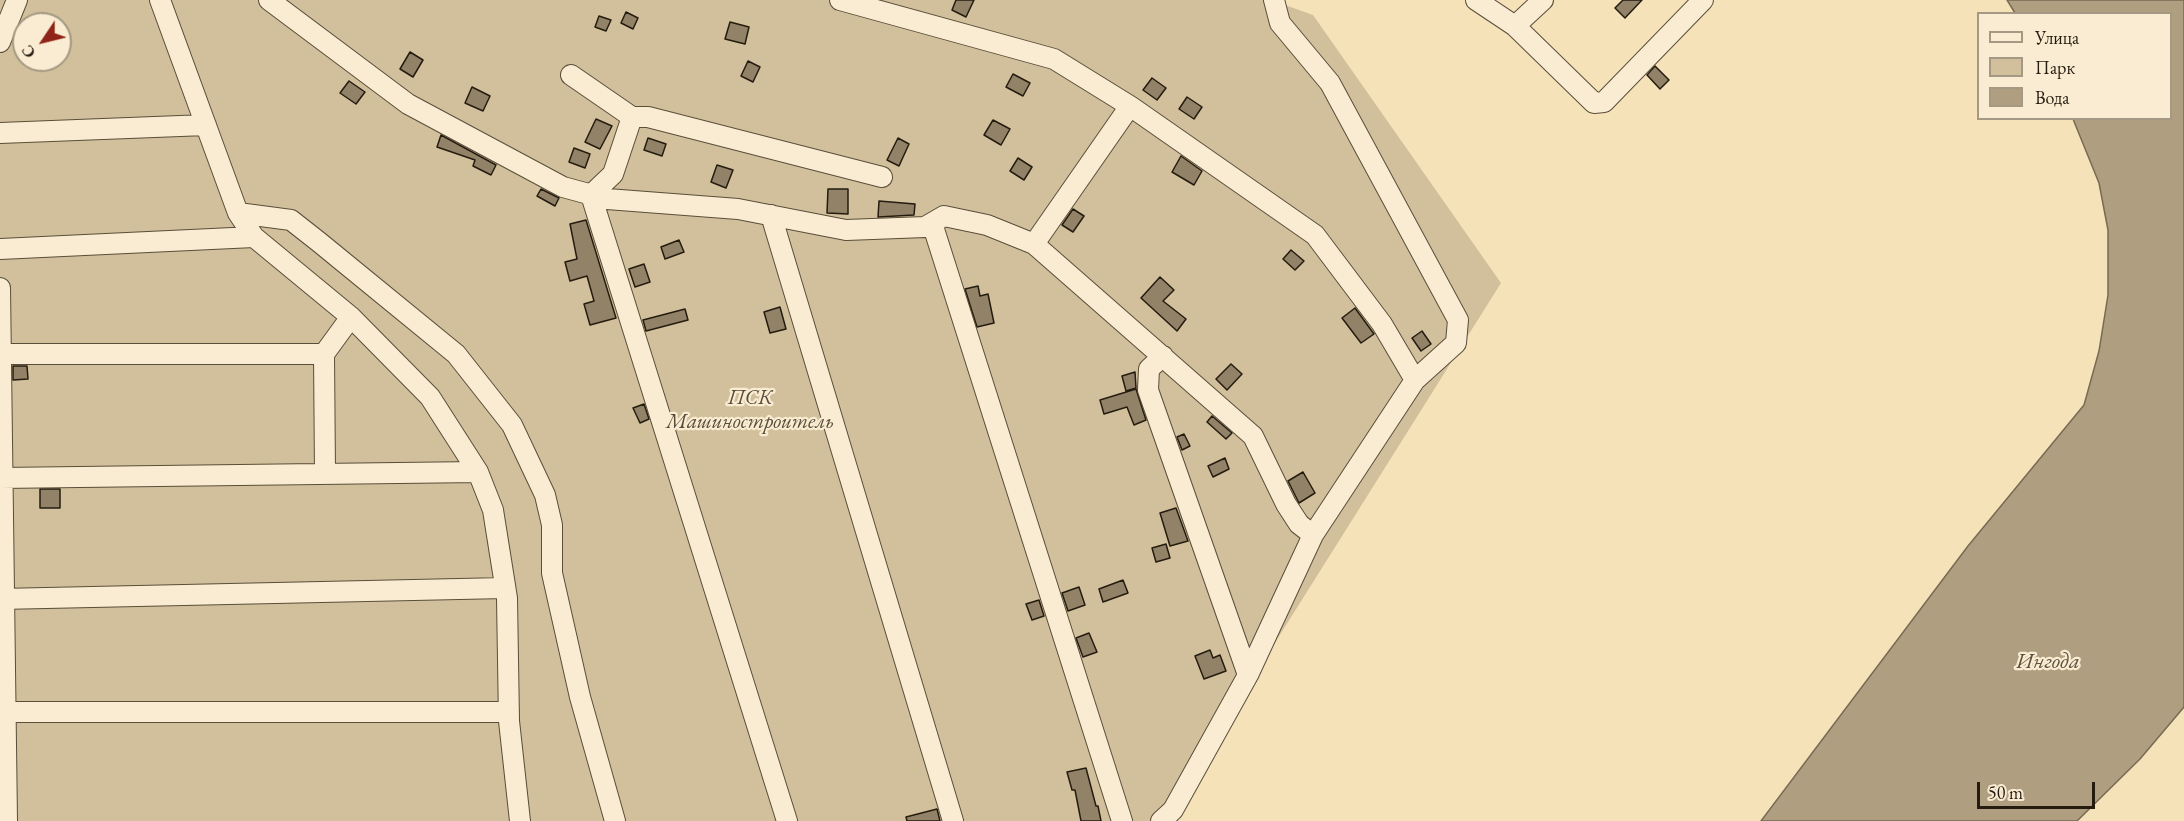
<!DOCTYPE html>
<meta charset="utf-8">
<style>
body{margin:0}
#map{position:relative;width:2184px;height:821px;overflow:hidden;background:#f6e2b9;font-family:"EB Garamond",serif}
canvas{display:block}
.legend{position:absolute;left:1977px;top:12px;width:195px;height:108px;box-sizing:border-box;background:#f9ecd2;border:2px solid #a49984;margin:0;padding:8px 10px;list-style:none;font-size:18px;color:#251c10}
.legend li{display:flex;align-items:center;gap:12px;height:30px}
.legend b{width:30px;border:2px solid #a49984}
.north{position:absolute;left:12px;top:12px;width:60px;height:60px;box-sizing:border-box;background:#f9ecd2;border:2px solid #a49984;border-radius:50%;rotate:235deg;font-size:16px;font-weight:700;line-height:24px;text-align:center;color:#251c10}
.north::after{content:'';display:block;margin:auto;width:21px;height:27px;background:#8f2418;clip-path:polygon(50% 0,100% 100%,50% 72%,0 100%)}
.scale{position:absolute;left:1977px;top:782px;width:118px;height:27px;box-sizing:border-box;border:3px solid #251c10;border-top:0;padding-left:8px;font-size:18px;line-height:21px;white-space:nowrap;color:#251c10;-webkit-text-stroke:4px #f9ecd2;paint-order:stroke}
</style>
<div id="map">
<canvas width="2184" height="821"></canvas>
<ul class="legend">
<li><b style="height:8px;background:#f9ecd2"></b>Улица</li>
<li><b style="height:16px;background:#d2c09c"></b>Парк</li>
<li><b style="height:16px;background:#af9f80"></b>Вода</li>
</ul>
<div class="north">С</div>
<div class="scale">50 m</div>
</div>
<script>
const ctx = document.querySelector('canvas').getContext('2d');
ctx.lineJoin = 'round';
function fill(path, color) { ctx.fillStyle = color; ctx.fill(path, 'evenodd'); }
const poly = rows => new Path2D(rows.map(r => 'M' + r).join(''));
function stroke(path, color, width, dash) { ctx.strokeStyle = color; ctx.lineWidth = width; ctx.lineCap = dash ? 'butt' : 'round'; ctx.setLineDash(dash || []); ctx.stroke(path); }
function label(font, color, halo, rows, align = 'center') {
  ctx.font = font + ' "EB Garamond",serif'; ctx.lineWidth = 4.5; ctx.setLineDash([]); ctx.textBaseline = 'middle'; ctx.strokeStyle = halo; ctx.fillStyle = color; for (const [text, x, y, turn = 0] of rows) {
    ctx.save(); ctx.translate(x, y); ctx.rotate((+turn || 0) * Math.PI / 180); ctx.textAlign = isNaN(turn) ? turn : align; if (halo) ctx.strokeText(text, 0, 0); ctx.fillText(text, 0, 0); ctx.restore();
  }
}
const green = poly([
 [0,0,1271,0,1313,15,1501,283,1163,821,0,821],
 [24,24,60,24,60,60,24,60]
]);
const water = poly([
 [2007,0,2184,0,2184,707,2140,759,2077,821,1761,821,1968,546,2084,405,2099,351,2108,295,2108,230,2099,183,2073,119,2170,118,2170,14,2015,13,2007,0]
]);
const building = poly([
 [956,0,974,0,966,17,952,10,956,0],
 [1623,0,1642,0,1625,18,1615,8,1623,0],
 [626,12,638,18,633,29,621,23,626,12],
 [599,16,611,20,606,31,595,27,599,16],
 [730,22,749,27,745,44,725,39,730,22],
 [410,52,423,60,413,77,400,69,410,52],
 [748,61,760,67,753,82,741,76,748,61],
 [1655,66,1669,80,1660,89,1647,75,1655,66],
 [1013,74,1030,83,1023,96,1006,87,1013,74],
 [1152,78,1166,88,1157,100,1143,90,1152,78],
 [349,81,365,92,356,104,340,93,349,81],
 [472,87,490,96,483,111,465,103,472,87],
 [1187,97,1202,107,1194,119,1179,109,1187,97],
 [596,119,612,126,600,149,585,142,596,119],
 [993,120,1010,129,1001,145,984,135,993,120],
 [441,135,496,165,491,175,473,166,475,160,437,147,441,135],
 [648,138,666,144,662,156,644,150,648,138],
 [898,138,909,144,899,166,887,160,898,138],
 [574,148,590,154,585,168,569,162,574,148],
 [1181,156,1202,171,1194,185,1172,172,1181,156],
 [1018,158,1032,167,1024,180,1010,171,1018,158],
 [717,165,733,170,726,188,711,182,717,165],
 [541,189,559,198,555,206,537,196,541,189],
 [828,189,848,189,848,214,827,213,828,189],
 [879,201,915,204,914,215,878,217,879,201],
 [1073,209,1084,216,1073,232,1062,225,1073,209],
 [586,220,616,318,590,325,584,304,594,301,587,276,570,281,565,262,577,259,570,224,586,220],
 [679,240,684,252,665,259,661,247,679,240],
 [1291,250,1304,261,1295,270,1283,259,1291,250],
 [644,264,650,282,635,287,629,269,644,264],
 [1160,277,1174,290,1163,301,1186,319,1177,331,1141,298,1160,277],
 [978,286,980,296,988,294,994,323,977,327,965,289,978,286],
 [780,307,786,329,770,333,764,312,780,307],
 [1355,308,1374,334,1361,343,1342,318,1355,308],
 [685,309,688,320,646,331,643,320,685,309],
 [1422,331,1431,344,1421,351,1412,338,1422,331],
 [1231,364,1242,374,1227,390,1216,379,1231,364],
 [13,366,27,366,28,379,13,380,13,366],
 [1135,372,1136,388,1126,391,1122,376,1135,372],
 [1136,389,1146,420,1134,425,1127,407,1104,414,1100,400,1136,389],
 [644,404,649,419,640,423,633,408,644,404],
 [1212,416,1232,433,1226,439,1207,422,1212,416],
 [1184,434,1190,446,1182,450,1177,437,1184,434],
 [1225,458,1229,469,1213,477,1208,466,1225,458],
 [1303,472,1315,493,1299,503,1288,481,1303,472],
 [40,489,60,489,60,508,40,508,40,489],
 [1176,508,1188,541,1170,546,1160,513,1176,508],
 [1166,544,1170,558,1156,562,1152,548,1166,544],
 [1123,580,1128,593,1103,602,1099,589,1123,580],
 [1079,587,1085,605,1068,611,1062,593,1079,587],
 [1039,600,1044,616,1032,620,1026,604,1039,600],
 [1089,633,1097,652,1083,657,1076,638,1089,633],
 [1210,650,1213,658,1220,655,1226,671,1204,679,1195,656,1210,650],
 [1086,768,1096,806,1098,806,1101,821,1081,821,1075,790,1072,790,1067,772,1086,768],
 [937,809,940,821,907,821,906,817,937,809]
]);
const minor = poly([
 [160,0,238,213,254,237,351,317,430,397,478,472,493,510,507,598,509,721,520,821],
 [269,0,408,104,563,187,607,199,738,209,846,230,925,227,944,216,987,225,1034,244,1253,436,1286,504,1299,524,1313,535,1248,675,1173,810,1161,821],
 [840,0,1054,59,1130,106,1315,235,1382,324,1415,380],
 [1274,0,1280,23,1330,83,1458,320,1456,343,1415,380,1313,535],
 [1476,0,1515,26,1594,103,1604,102,1703,0],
 [1515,26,1543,0],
 [0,42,17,0],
 [571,75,632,117,613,174,591,195,787,821],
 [632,117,648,117,882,177],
 [0,133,206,125],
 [238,213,291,220,319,242,456,354,512,425,545,495,552,525,552,573,580,697,615,821],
 [771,215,953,821],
 [932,223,1122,821],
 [1034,244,1130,106],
 [0,249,254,237],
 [0,288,7,821],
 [1,354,324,354,351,317],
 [324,354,325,474],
 [1163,356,1149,369,1148,390,1248,675],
 [0,478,478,472],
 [0,599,505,588],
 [0,712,509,712]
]);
const parkNames = [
 ["ПСК",750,398],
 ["Машиностроитель",750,422]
];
const waterNames = [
 ["Ингода",2048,662]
];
fill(green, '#d2c09c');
fill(water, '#af9f80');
stroke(water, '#786b53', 1.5);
fill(building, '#928368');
stroke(building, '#251c10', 1.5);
stroke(minor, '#594e3a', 22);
stroke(minor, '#f9ecd2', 20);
label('italic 21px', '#594d3a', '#f9ecd2', parkNames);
label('italic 22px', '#5c503d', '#f9ecd2', waterNames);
</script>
